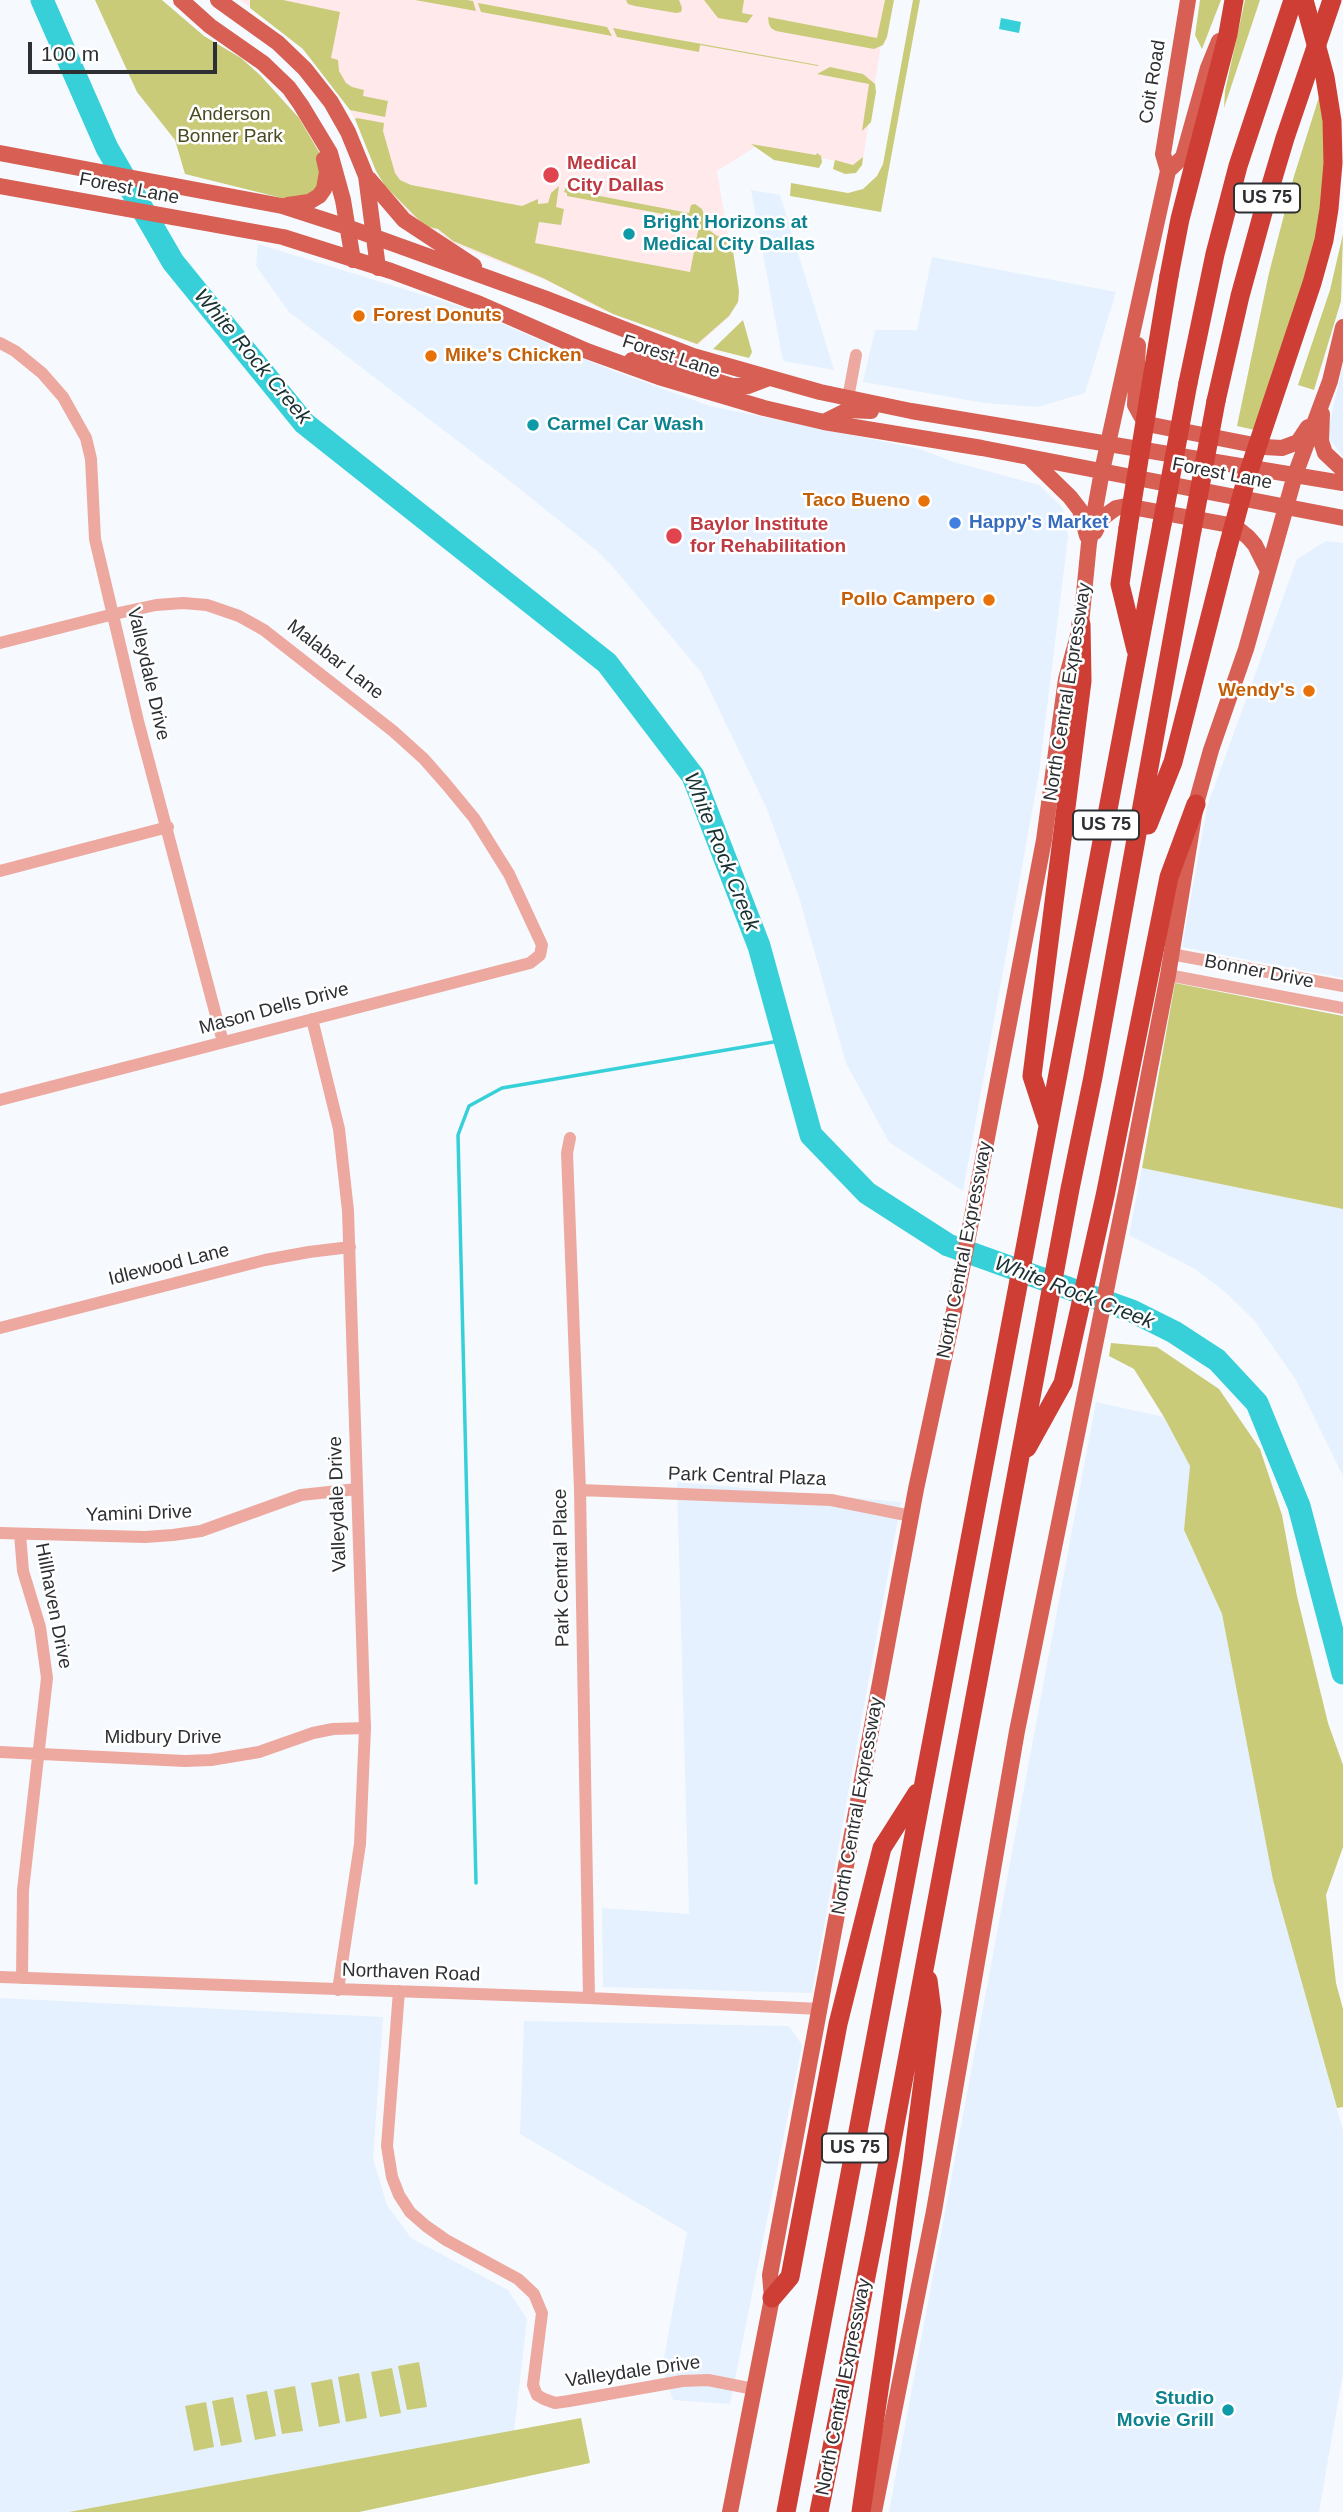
<!DOCTYPE html>
<style>
body{margin:0}
#map{position:relative;width:1343px;height:2512px;overflow:hidden;background:#f6fafe;font-family:Arial,sans-serif}
canvas{display:block}
.scale{position:absolute;left:28px;top:42px;width:189px;height:32px;box-sizing:border-box;border:4px solid #2d2f32;border-top:0;padding-left:9px;font-size:21px;line-height:24px;white-space:nowrap;color:#2d2f32;-webkit-text-stroke:5px #fff;paint-order:stroke}
</style>
<div id="map">
<canvas width="1343" height="2512"></canvas>
<div class="scale">100 m</div>
</div>
<script>
const ctx = document.querySelector('canvas').getContext('2d');
ctx.lineJoin = 'round';
function fill(path, color) { ctx.fillStyle = color; ctx.fill(path, 'evenodd'); }
const poly = rows => new Path2D(rows.map(r => 'M' + r).join(''));
function stroke(path, color, width, dash) { ctx.strokeStyle = color; ctx.lineWidth = width; ctx.lineCap = dash ? 'butt' : 'round'; ctx.setLineDash(dash || []); ctx.stroke(path); }
function label(font, color, halo, rows, align = 'center') {
  ctx.font = font + ' Arial,sans-serif'; ctx.lineWidth = 5; ctx.setLineDash([]); ctx.textBaseline = 'middle'; ctx.strokeStyle = halo; ctx.fillStyle = color; for (const [text, x, y, turn = 0] of rows) {
    ctx.save(); ctx.translate(x, y); ctx.rotate((+turn || 0) * Math.PI / 180); ctx.textAlign = isNaN(turn) ? turn : align; if (halo) ctx.strokeText(text, 0, 0); ctx.fillText(text, 0, 0); ctx.restore();
  }
}
const built = poly([
 [751,190,780,195,834,370,783,361],
 [258,244,462,307,608,369,710,406,920,449,954,462,1039,485,1063,508,1068,536,1039,773,963,1191,889,1142,846,1063,799,897,767,809,701,672,613,567,596,550,506,478,289,312,256,266],
 [932,257,1116,292,1085,393,1038,407,985,403,863,382,875,330,917,330],
 [1343,364,1343,457,1327,436],
 [1326,541,1343,543,1343,978,1182,947,1207,807,1297,559],
 [1142,1168,1343,1209,1343,1476,1296,1380,1254,1320,1224,1291,1195,1269,1129,1235],
 [1096,1402,1164,1417,1190,1466,1184,1531,1222,1614,1273,1880,1343,2131,1343,2373,1319,2512,889,2512],
 [677,1482,901,1502,812,1993,603,1987,602,1908,689,1914],
 [0,1998,383,2017,373,2159,387,2205,411,2238,508,2290,527,2319,514,2431,69,2512,0,2512],
 [524,2021,789,2026,802,2045,730,2404,673,2400,662,2369,687,2232,520,2134]
]);
const medical = poly([
 [240,0,888,0,862,166,757,146,717,171,739,300,730,316,698,345,602,310,550,282,452,243,437,230,426,228,409,213,394,195,345,101,292,37]
]);
const green = poly([
 [95,0,162,0,204,36,241,58,260,75,299,118,319,152,324,172,313,194,294,201,185,174,175,140,137,92],
 [250,0,283,0,340,12,331,58,338,60,339,71,346,83,352,87,364,90,363,96,388,101,385,117,350,110,303,49,250,8],
 [415,0,467,0,473,1,476,11],
 [626,0,679,0,682,8,681,12,676,13,635,6,628,4],
 [704,0,744,0,742,13,753,15,747,23,718,18],
 [885,0,894,0,887,37,883,45,874,49,776,31,771,28,769,24,768,17,877,38],
 [913,0,920,0,881,212,790,196,791,183,848,193,863,189,877,176,883,164],
 [1200,0,1221,0,1202,49,1195,35],
 [1245,0,1260,0,1224,108,1225,91],
 [478,3,607,27,612,36,481,12],
 [613,28,818,65,818,66,700,45,699,52,617,37],
 [830,67,863,74,875,84,876,92,871,122,862,131,869,84,817,74],
 [1320,94,1326,157,1320,225,1308,275,1255,430,1237,426,1269,273,1294,176],
 [357,118,384,123,383,131,395,173,400,180,411,185,522,206,538,199,538,204,548,203,551,193,559,186,556,207,564,209,561,225,539,222,535,243,690,272,700,221,567,196,567,193,564,192,568,182,568,190,689,213,691,205,695,204,702,209,709,230,717,236,724,237,732,244,739,291,738,302,729,316,697,344,613,314,543,278,453,241,438,229,429,227,421,222,385,186,376,171,355,119],
 [751,144,816,155,817,153,821,156,822,162,819,168,774,160],
 [863,157,862,165,856,173,845,174,833,169,835,160,853,165],
 [1343,234,1341,301,1314,390,1298,385,1330,290],
 [743,320,752,352,749,358,713,349],
 [1175,983,1343,1016,1343,1209,1142,1168],
 [1111,1343,1157,1347,1219,1389,1260,1449,1282,1515,1297,1596,1328,1723,1343,1765,1343,1847,1326,1895,1336,1983,1343,2009,1343,2107,1337,2108,1273,1880,1222,1614,1184,1530,1190,1466,1164,1417,1134,1369,1109,1356],
 [419,2362,427,2407,407,2410,398,2366],
 [392,2368,401,2413,380,2417,371,2372],
 [359,2373,367,2418,346,2422,338,2377],
 [332,2379,340,2423,319,2427,311,2383],
 [295,2386,303,2431,282,2434,274,2390],
 [267,2391,276,2436,255,2440,246,2395],
 [233,2397,242,2442,221,2446,212,2401],
 [206,2402,214,2447,194,2451,185,2406],
 [581,2418,590,2463,359,2512,69,2512]
]);
const water = poly([
 [1001,18,1021,22,1019,33,999,29]
]);
const stream = poly([
 [476,1883,458,1135,469,1106,502,1088,785,1040]
]);
const river = poly([
 [42,0,107,148,173,262,304,423,607,663,693,776,759,946,811,1135,867,1193,948,1245,1132,1311,1174,1332,1217,1360,1257,1403,1299,1506,1343,1673]
]);
const minor = poly([
 [0,343,15,351,42,373,63,397,86,438,91,459,95,539,138,721,223,1042],
 [848,398,856,355],
 [0,643,114,614,156,605,183,603,207,605,239,616,264,630,393,731,424,759,446,784,474,818,509,874,542,945,540,955,530,963,0,1100],
 [0,871,168,827],
 [1171,954,1343,986],
 [1168,975,1343,1008],
 [312,1019,339,1129,348,1211,365,1728,360,1844,338,1990],
 [570,1138,567,1153,580,1490,589,1998],
 [0,1328,265,1260,309,1252,350,1247],
 [580,1490,831,1500,911,1516],
 [0,1533,145,1537,173,1535,201,1531,301,1495,357,1489],
 [20,1534,23,1571,40,1627,47,1678,23,1890,22,1978],
 [0,1752,185,1761,211,1760,259,1752,313,1733,333,1729,365,1728],
 [0,1977,589,1998,820,2009],
 [399,1991,387,2146,392,2177,399,2195,410,2212,426,2226,446,2240,518,2279,534,2294,542,2313,533,2385,537,2395,544,2399,555,2403,569,2401,682,2381,708,2380,754,2389]
]);
const major = poly([
 [181,0,210,26,263,63,289,88,301,105,330,153,343,200,353,260],
 [218,0,278,43,305,69,331,102,348,132,366,176,378,268],
 [0,153,282,206,347,227,544,298,693,356,820,392,911,411,1343,483],
 [1168,171,1163,154,1188,0],
 [369,179,404,220,474,266],
 [0,186,283,237,391,271,480,304,587,351,659,377,764,408,824,422,982,448,1343,518],
 [288,205,309,202,319,196,324,189,327,172,324,159],
 [1138,345,1135,405,1141,416,1152,425,1264,447,1282,448,1298,442,1308,427],
 [632,360,660,364,732,386,748,386,769,378],
 [1322,414,1321,441,1325,453,1343,470],
 [824,422,848,410,871,411],
 [1031,459,1070,497,1080,510,1087,536],
 [1095,532,1101,519,1109,513,1116,508,1126,506,1224,524,1238,529,1248,537,1255,545,1267,569],
 [730,2512,772,2298,770,2275,916,1489,952,1321,1044,840,1066,679,1081,624,1089,543,1102,471,1168,171,1183,157,1208,68,1219,41],
 [874,2512,934,2211,1017,1731,1128,1182,1168,975,1196,804,1211,750,1246,649,1295,475,1330,381,1343,327]
]);
const highway = poly([
 [1188,383,1215,254,1238,166,1293,0],
 [1149,397,1169,276],
 [1216,401,1240,296,1265,205,1285,138,1332,0],
 [1128,528,1120,584,1136,650],
 [1148,825,1173,762,1226,554],
 [1047,1122,1032,1076,1082,681,1081,624],
 [1027,1448,1063,1383,1105,1196,1169,877,1196,804],
 [772,2298,790,2277,838,2024,882,1848,917,1793],
 [786,2512,1162,524],
 [819,2512,874,2237,1070,1189,1093,1077,1192,530],
 [861,2512,913,2160,932,2011,928,1980]
]);
const highwayBridge = poly([
 [1169,276,1180,219,1228,34,1234,0],
 [1162,524,1188,383],
 [1128,528,1149,397],
 [1192,530,1216,401],
 [1226,554,1246,480,1312,283,1324,240,1329,209,1333,163,1332,121,1325,77,1304,0]
]);
const markers = [
 [551,175,9,"#e0444e"],
 [629,234,7,"#0f9aa8"],
 [359,316,7,"#e8710a"],
 [431,356,7,"#e8710a"],
 [533,425,7,"#0f9aa8"],
 [924,501,7,"#e8710a"],
 [955,523,7,"#3f7fe0"],
 [674,536,9,"#e0444e"],
 [989,600,7,"#e8710a"],
 [1309,691,7,"#e8710a"],
 [1228,2410,7,"#0f9aa8"]
];
const shields = [
 [1267,198,66],
 [1106,825,66],
 [855,2148,66]
];
const shieldNames = [
 ["US 75",1267,198],
 ["US 75",1106,825],
 ["US 75",855,2148]
];
const streetNames = [
 ["Coit Road",1153,82,-81],
 ["Forest Lane",129,189,11],
 ["Forest Lane",671,357,18],
 ["Forest Lane",1222,474,11],
 ["Malabar Lane",335,660,38],
 ["Valleydale Drive",148,674,77],
 ["North Central Expressway",1068,692,-81],
 ["Bonner Drive",1259,972,11],
 ["Mason Dells Drive",274,1009,-15],
 ["North Central Expressway",965,1250,-79],
 ["Idlewood Lane",169,1265,-14],
 ["Park Central Plaza",747,1477,2],
 ["Valleydale Drive",338,1504,-92],
 ["Yamini Drive",139,1514,-2],
 ["Park Central Place",562,1568,-91],
 ["Hillhaven Drive",53,1606,79],
 ["Midbury Drive",163,1738],
 ["North Central Expressway",858,1806,-80],
 ["Northaven Road",411,1973,2],
 ["Valleydale Drive",633,2372,-8],
 ["North Central Expressway",844,2387,-79]
];
const parkNames = [
 ["Anderson",230,115],
 ["Bonner Park",230,137]
];
const healthNames = [
 ["Medical",567,164],
 ["City Dallas",567,186],
 ["Baylor Institute",690,525],
 ["for Rehabilitation",690,547]
];
const cultureNames = [
 ["Bright Horizons at",643,223],
 ["Medical City Dallas",643,245],
 ["Carmel Car Wash",547,425],
 ["Studio",1214,2399,"right"],
 ["Movie Grill",1214,2421,"right"]
];
const foodNames = [
 ["Forest Donuts",373,316,"left"],
 ["Mike's Chicken",445,356,"left"],
 ["Taco Bueno",910,501],
 ["Pollo Campero",975,600],
 ["Wendy's",1295,691]
];
const shopNames = [
 ["Happy's Market",969,523]
];
const waterNames = [
 ["White Rock Creek",252,357,50],
 ["White Rock Creek",721,852,68],
 ["White Rock Creek",1074,1293,21]
];
fill(built, '#e5f1fe');
fill(medical, '#ffe9eb');
fill(green, '#c9cb78');
fill(water, '#37d0d9');
stroke(stream, '#37d0d9', 3.5);
stroke(river, '#37d0d9', 23);
stroke(minor, '#eda9a0', 12);
stroke(major, '#d85f53', 16);
stroke(highway, '#ce3e34', 19);
stroke(highwayBridge, '#ce3e34', 19);
for (const [x, y, r, color] of markers) { const dot = new Path2D(); dot.arc(x, y, r, 0, 2 * Math.PI); ctx.fillStyle = color; ctx.fill(dot); stroke(dot, '#fff', 2.5); }
for (const [x, y, w] of shields) { const box = new Path2D(); box.roundRect(x - w / 2, y - 14.5, w, 29, 5); ctx.fillStyle = '#fff'; ctx.fill(box); stroke(box, '#2d2f32', 2); }
label('bold 18px', '#2d2f32', null, shieldNames);
label('19px', '#2d2f32', '#fff', streetNames);
label('19px', '#494a21', '#fff', parkNames);
label('bold 19px', '#be3a42', '#fff', healthNames, 'left');
label('bold 19px', '#0d838f', '#fff', cultureNames, 'left');
label('bold 19px', '#c56008', '#fff', foodNames, 'right');
label('bold 19px', '#366cbe', '#fff', shopNames, 'left');
label('italic 21px', '#193133', '#fff', waterNames);
</script>
